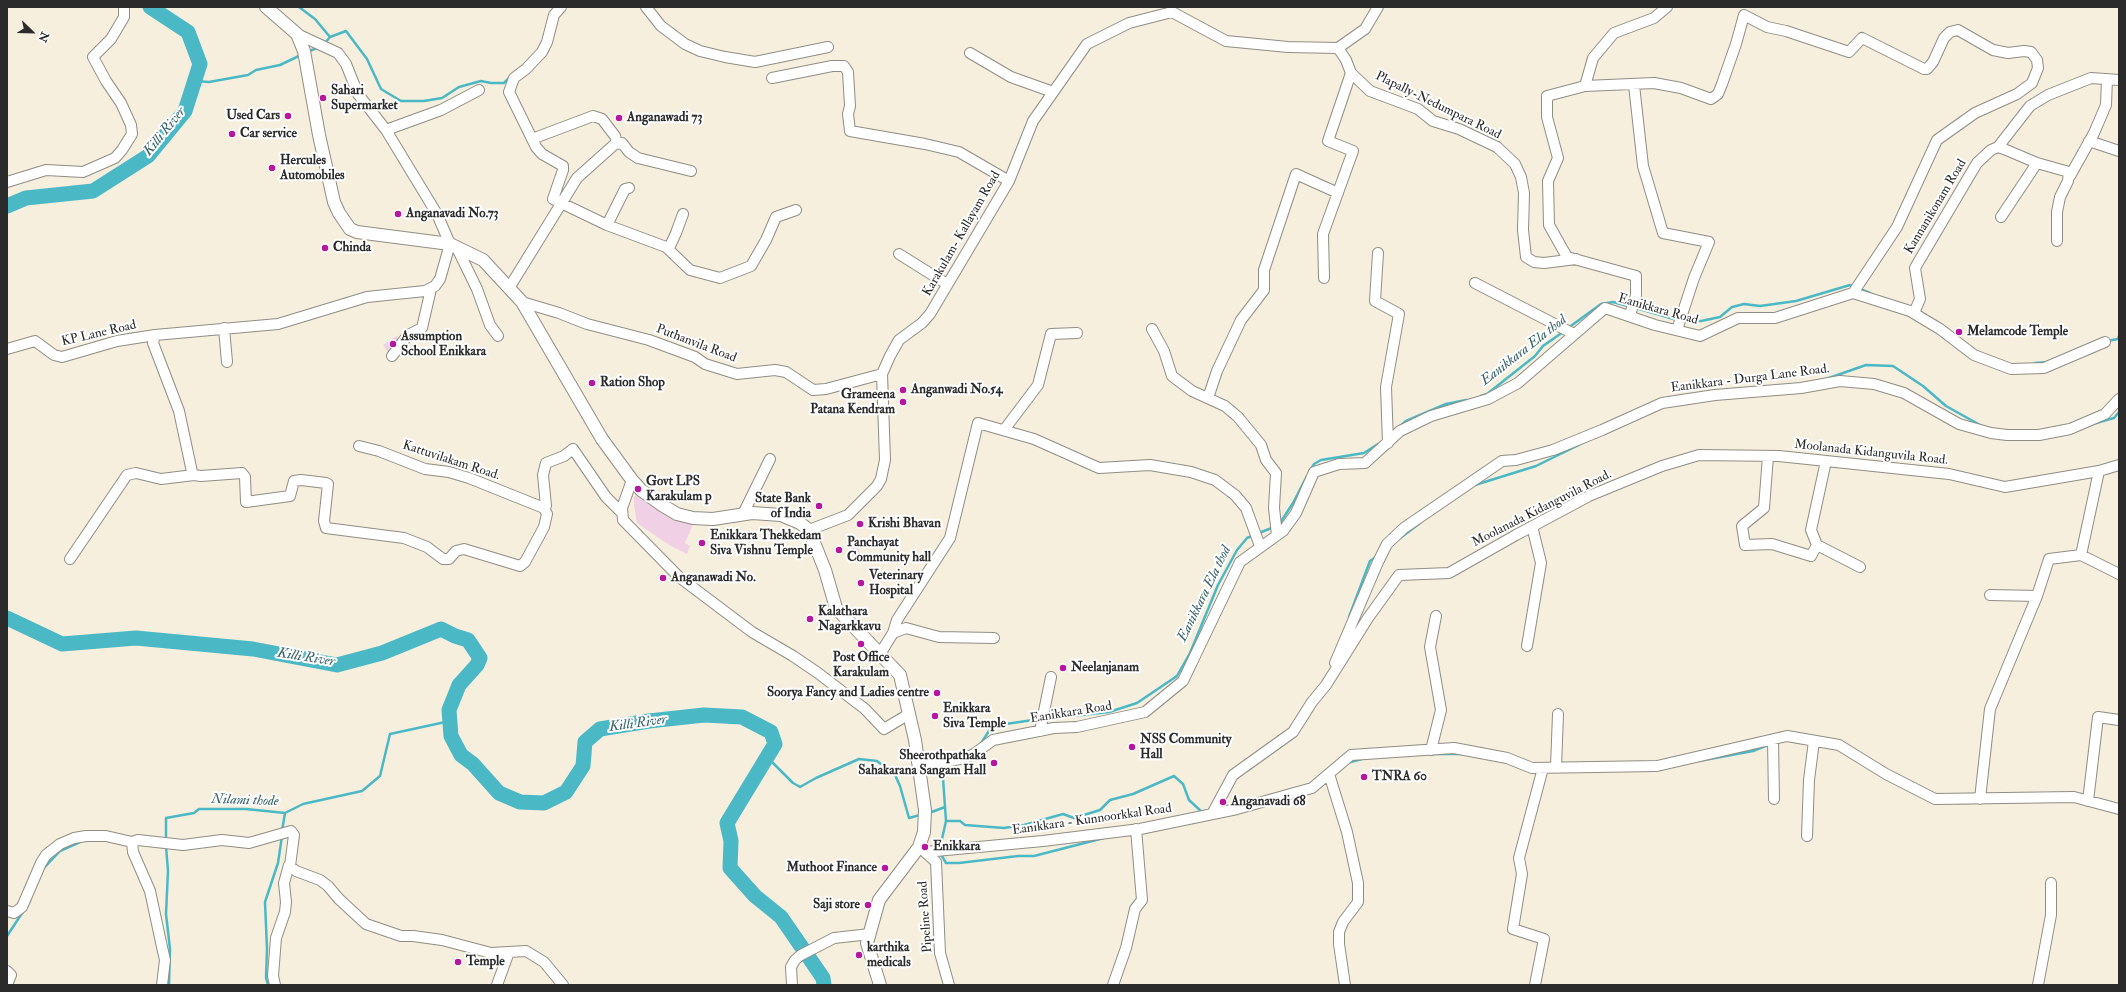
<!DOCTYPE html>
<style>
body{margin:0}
#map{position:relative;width:2126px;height:992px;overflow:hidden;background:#f6efde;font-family:"IM FELL Double Pica",serif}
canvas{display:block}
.frame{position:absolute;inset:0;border:8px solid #2b2b2b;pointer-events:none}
.north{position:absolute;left:12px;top:12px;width:40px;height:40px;-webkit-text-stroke:3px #fff;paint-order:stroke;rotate:113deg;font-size:11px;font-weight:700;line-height:16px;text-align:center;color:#2b2b2b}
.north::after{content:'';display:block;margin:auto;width:14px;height:18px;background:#2b2b2b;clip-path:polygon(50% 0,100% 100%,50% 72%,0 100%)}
</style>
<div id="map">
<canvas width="2126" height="992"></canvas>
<div class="frame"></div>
<div class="north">N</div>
</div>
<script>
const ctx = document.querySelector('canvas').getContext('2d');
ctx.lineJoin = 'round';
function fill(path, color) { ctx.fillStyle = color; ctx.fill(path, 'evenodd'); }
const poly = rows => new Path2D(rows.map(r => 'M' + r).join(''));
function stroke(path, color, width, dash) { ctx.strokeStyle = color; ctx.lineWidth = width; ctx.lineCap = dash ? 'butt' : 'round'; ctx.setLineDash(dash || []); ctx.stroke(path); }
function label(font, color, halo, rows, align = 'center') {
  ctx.font = font + ' "IM FELL Double Pica",serif'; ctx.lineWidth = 4; ctx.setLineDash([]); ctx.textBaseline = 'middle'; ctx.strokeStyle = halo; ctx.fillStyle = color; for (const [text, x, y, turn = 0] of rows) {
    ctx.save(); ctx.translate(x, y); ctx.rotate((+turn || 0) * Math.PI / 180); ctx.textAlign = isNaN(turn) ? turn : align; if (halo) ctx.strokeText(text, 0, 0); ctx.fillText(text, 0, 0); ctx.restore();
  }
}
const built = poly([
 [397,336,402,343,389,353,383,345],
 [640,491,694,522,685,543,690,546,687,554,669,545,637,523,634,505,634,498],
 [855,534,861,560,854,562,848,535]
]);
const stream = poly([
 [299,7,315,19,330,37,325,43],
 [330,37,346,31,367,59,381,89,401,101,424,101,442,98,459,87,481,81,491,83,504,83,511,76],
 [307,52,317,48],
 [195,81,209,82,248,75,256,70,280,65,301,55],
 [1860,289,1870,293],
 [1636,308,1677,320],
 [1684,321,1701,321,1720,317,1732,307,1744,304,1760,306,1796,301,1850,285,1853,287],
 [1568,328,1601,304,1613,302,1631,307],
 [2107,341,2118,339,2119,336],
 [2035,363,2048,362],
 [1826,379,1866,365,1893,366,1923,386,1946,406,1980,425],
 [1481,396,1487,394,1535,356,1543,346,1563,332],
 [2089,425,2114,418,2119,412],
 [1399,427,1406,421,1446,404,1466,400],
 [1311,469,1314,464,1321,460,1364,453,1378,444],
 [1475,485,1536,466,1591,439],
 [1280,523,1293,503,1307,476],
 [1259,533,1274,527],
 [1399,539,1420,523],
 [1349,617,1370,561,1376,557],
 [1045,719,1109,712,1137,703,1177,676,1190,653,1218,585,1237,550,1247,538,1254,535],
 [980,745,992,726,1040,719],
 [1430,754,1463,754],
 [767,757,793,783,800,787,816,778,859,759,877,761,895,775,900,786,909,818,920,815],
 [1699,761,1753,751,1768,745],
 [1347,763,1362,759],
 [942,764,946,821,960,821,965,825,1004,828,1024,825,1063,814,1074,818,1100,810,1110,800,1133,794,1174,776,1183,784,1189,800,1203,813],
 [1957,803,1970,803],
 [929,813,945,807],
 [282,831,285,813],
 [166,841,166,818,194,813,199,809,246,809,285,813,303,804,362,791,380,776,390,734,450,721],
 [166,846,168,871,166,914,170,949,169,985],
 [940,848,946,821],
 [940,853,946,863,959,863,1018,856,1034,856,1104,838],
 [43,869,60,851,80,842],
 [7,936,30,901],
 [268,985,266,978,267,949,265,902,278,863,282,836]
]);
const river = poly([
 [7,206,26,198,93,191,148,156,185,111,200,64,188,32,150,7],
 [7,618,62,644,136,638,253,649,337,665,382,653,441,629,455,636,468,640,480,658,477,665,459,685,449,710,451,736,461,755,473,764,499,793,520,802,544,803,566,792,583,766,585,742,600,729,649,721,704,715,742,717,771,732,775,744,727,823,731,841,730,868,755,896,781,917,823,978,824,985]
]);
const minor = poly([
 [561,7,554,15,547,42,542,52,526,69,514,78,509,92,536,147,542,154,563,166,563,170,553,199,607,225,666,247,670,246,676,233,683,214],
 [646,7,661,26,685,44,700,51,725,57,755,62,828,47],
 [297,34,338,53,346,64,358,94,386,130,437,214,450,244,440,279,435,286,425,291,367,297,278,324,155,335,153,343,179,411,192,472,194,475,201,476,242,473,245,477,246,502,290,496,294,481,301,480,326,483,328,484,324,521,326,528,404,538,427,547,443,559,449,559,456,551,464,549,520,566,525,562,544,527,547,514,544,508],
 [1338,48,1346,60,1351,73,1370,91,1418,109,1433,121,1459,129,1497,147,1515,164,1521,177,1524,193,1523,230,1526,257,1534,262,1544,263,1576,259],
 [970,53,1011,77,1053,92],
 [772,78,832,66,844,66,848,72,850,106,848,114,850,131,925,144,959,152,1009,181],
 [1634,85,1643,166,1663,233,1709,242,1694,278,1677,330],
 [1585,86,1547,96,1547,117,1558,158,1548,181,1549,225,1567,257,1636,276,1636,295,1630,315],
 [386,130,441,110,479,90],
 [532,139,593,116,602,119,615,136,617,143],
 [2089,141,2119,151],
 [1998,147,2030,106,2048,95,2091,78,2119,80],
 [2070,176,2094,133,2106,105,2107,79],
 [7,182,46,170,83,172,115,158,122,150,132,134,131,125,121,103,106,81,93,57,111,39,124,17,124,7],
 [2001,217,2037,163],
 [607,225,625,189,629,188],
 [456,246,477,289,490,325,498,336],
 [666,247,690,270,720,278,751,266,766,240,776,217,796,210],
 [1378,253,1375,301,1399,314,1386,387,1388,443],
 [899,254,947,284],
 [1324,278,1323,234,1353,151,1328,141,1351,73],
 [1475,283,1574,334],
 [509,288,577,178,615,144,622,143,629,152,638,158,691,171],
 [1853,293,1910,311,1940,329,1974,355,2011,369,2044,368,2105,342],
 [522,302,559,313,587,324,649,340,695,357,705,364,737,374,775,370,786,372,813,390,826,389,882,374],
 [1914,313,1920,299,1915,268,1919,261,1977,163,1991,150,1998,147,2004,149,2037,163,2069,172,2068,181,2060,197,2057,212,2057,241],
 [224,328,227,362],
 [1152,329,1164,351,1172,376,1192,391,1225,406,1238,417,1261,445,1266,460,1276,473,1274,508,1277,535],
 [7,349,35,341,54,355,62,357,117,341,155,335],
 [392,356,408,335,422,328,431,289],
 [1208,398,1217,371,1241,320,1264,290,1264,270,1296,174,1338,193],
 [1004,430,1038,385,1051,334,1077,333],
 [359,446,379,451,425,469,449,472,469,478,544,508,546,506,543,475,546,463,564,456,573,449,606,497,622,513],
 [1768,456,1764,508,1742,526,1745,545,1772,544,1811,556,1817,545],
 [1826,461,1811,530,1817,545,1860,567],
 [632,480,622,508,623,520,679,577,752,632,793,656,818,673,865,709,884,729,909,714],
 [743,514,770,459],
 [809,530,848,515,877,486,881,479,885,460,882,374,890,356,899,340,922,323,930,314,1009,181,1033,121,1087,44,1129,23,1172,12,1226,41,1288,47,1338,48,1365,29,1378,7],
 [2081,555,2099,471],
 [70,559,127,475,136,473,161,479,194,475],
 [2037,596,2049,559,2081,555,2119,574],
 [893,633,897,620,950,538,978,423,1034,439,1099,468,1150,465,1191,472,1215,480,1235,495,1246,508,1260,546],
 [1527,646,1541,563,1532,526],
 [880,654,893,633,906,628,939,637,994,638],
 [1335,663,1378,562,1387,544,1404,528,1502,461,1516,460,1553,450,1602,430,1662,403,1715,395,1801,388,1840,381,1874,384,1904,393,1959,424,1991,433,2007,435,2039,435,2070,429,2105,414,2119,399],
 [1040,731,1051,677],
 [1773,740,1774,799],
 [1431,750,1441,710,1430,647,1436,616],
 [917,761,944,762,965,758,974,754,993,740,1054,728,1077,727,1145,712,1183,681,1240,562,1283,531,1296,513,1314,472,1339,464,1365,463,1400,431,1431,416,1488,399,1518,383,1605,308,1655,325,1700,336,1738,318,1775,318,1853,293,1897,227,1937,140,1975,113,2017,94,2032,83,2038,68,2037,60,2031,52,2024,51,2008,53,1993,50,1958,30,1950,32,1944,38,1933,62,1927,69,1924,69,1862,38,1849,52,1786,31,1767,27,1744,15,1736,44,1722,84,1718,94,1711,99,1681,88,1654,83,1585,86,1593,58,1614,33,1654,18,1667,7],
 [1556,767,1558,714],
 [1329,774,1347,832,1358,883,1358,902,1343,922,1339,932,1339,944,1345,985],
 [1980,799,1990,709,2037,596,1990,595],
 [2088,801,2098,717,2119,720],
 [1212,814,1233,775,1293,732,1312,702,1326,685,1368,618,1399,575,1449,573,1516,535,1589,496,1662,466,1699,455,1779,456,1949,474,2005,487,2099,471,2119,465],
 [1807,836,1809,780,1814,741],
 [919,847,925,852,1043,841,1140,829,1237,809,1312,788,1351,755,1454,748,1507,758,1532,768,1657,766,1787,736,1839,745,1886,774,1935,799,2074,797,2119,809],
 [925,852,936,862,940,953,949,985],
 [7,911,14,913,22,907,41,863,46,855,60,844,74,838,86,836,106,836,132,842],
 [7,971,11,975,7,985],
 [162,985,165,960,162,947,150,891,133,852,132,842,138,840,183,845,222,840,249,843,291,831,294,835,290,866,296,871,320,880,328,886,339,899,366,924,401,936,413,936,442,940,491,953,526,951,544,962,563,985],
 [275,985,273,976,276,938,285,912,286,902,284,883,289,865],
 [497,985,509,952],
 [792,985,791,967,795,960,801,955,834,938,870,934],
 [1113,985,1126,948,1135,909,1142,900,1136,829],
 [1535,985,1544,939,1513,929,1522,874,1519,858,1543,768],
 [2038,985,2051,915,2051,883]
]);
const major = poly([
 [266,7,297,34,304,51,319,135,334,202,339,213,350,229,357,232,450,244,483,260,522,302,602,439,632,480,641,490,662,505,677,514,693,518,713,519,752,513,781,515,800,523,809,530,825,570,836,608,900,675,915,740,925,810,924,832,919,847,879,900,867,943,880,985]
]);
const markers = [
 [323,98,4,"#b5179e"],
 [288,116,4,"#b5179e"],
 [619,118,4,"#b5179e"],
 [232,134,4,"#b5179e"],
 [272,168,4,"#b5179e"],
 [398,214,4,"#b5179e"],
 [325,248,4,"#b5179e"],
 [1959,332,4,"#b5179e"],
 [393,344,4,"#b5179e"],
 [592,383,4,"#b5179e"],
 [903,390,4,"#b5179e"],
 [903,402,4,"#b5179e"],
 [638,489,4,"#b5179e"],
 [819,506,4,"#b5179e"],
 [860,524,4,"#b5179e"],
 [702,543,4,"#b5179e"],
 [839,550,4,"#b5179e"],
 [663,578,4,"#b5179e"],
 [861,583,4,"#b5179e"],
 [810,619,4,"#b5179e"],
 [861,644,4,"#b5179e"],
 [1063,668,4,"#b5179e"],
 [937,693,4,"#b5179e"],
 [935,716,4,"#b5179e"],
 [1132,747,4,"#b5179e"],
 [994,763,4,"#b5179e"],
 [1364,777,4,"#b5179e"],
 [1223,802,4,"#b5179e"],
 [925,847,4,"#b5179e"],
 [885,868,4,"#b5179e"],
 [868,905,4,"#b5179e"],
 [859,955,4,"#b5179e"],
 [458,962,4,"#b5179e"]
];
const poiNames = [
 ["Sahari",331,91],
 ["Supermarket",331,106],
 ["Used Cars",280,116,"right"],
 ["Anganawadi 73",627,118],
 ["Car service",240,134],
 ["Hercules",280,161],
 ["Automobiles",280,176],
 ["Anganavadi No.73",406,214],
 ["Chinda",333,248],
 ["Melamcode Temple",1967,332],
 ["Assumption",401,337],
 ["School Enikkara",401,352],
 ["Ration Shop",600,383],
 ["Anganwadi No.54",911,390],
 ["Grameena",895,395,"right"],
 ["Patana Kendram",895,410,"right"],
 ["Govt LPS",646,482],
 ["Karakulam p",646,497],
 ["State Bank",811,499,"right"],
 ["of India",811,514,"right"],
 ["Krishi Bhavan",868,524],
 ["Enikkara Thekkedam",710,536],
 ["Siva Vishnu Temple",710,551],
 ["Panchayat",847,543],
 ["Community hall",847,558],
 ["Veterinary",869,576],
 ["Hospital",869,591],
 ["Anganawadi No.",671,578],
 ["Kalathara",818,612],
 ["Nagarkkavu",818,627],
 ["Post Office",861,658,"center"],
 ["Karakulam",861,673,"center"],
 ["Neelanjanam",1071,668],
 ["Soorya Fancy and Ladies centre",929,693,"right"],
 ["Enikkara",943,709],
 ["Siva Temple",943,724],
 ["NSS Community",1140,740],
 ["Hall",1140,755],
 ["Sheerothpathaka",986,756,"right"],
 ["Sahakarana Sangam Hall",986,771,"right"],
 ["TNRA 60",1372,777],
 ["Anganavadi 68",1231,802],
 ["Enikkara",933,847],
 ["Muthoot Finance",877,868,"right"],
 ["Saji store",860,905,"right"],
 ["karthika",867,948],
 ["medicals",867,963],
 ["Temple",466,962]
];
const streetNames = [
 ["Plapally-Nedumpara Road",1438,106,26],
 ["Kannanikonam Road",1936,207,-59],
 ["Karakulam- Kallayam Road",962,234,-60],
 ["Eanikkara Road",1658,310,16],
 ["KP Lane Road",99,334,-13],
 ["Puthanvila Road",696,344,21],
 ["Eanikkara - Durga Lane Road.",1750,379,-7],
 ["Moolanada Kidanguvila Road.",1871,453,6],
 ["Kattuvilakam Road.",451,461,18],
 ["Moolanada Kidanguvila Road.",1542,509,-27],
 ["Eanikkara Road",1071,713,-9],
 ["Eanikkara - Kunnoorkkal Road",1092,820,-8],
 ["Pipeline Road",926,917,-94]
];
const waterNames = [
 ["Killi River",165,132,-51],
 ["Eanikkara Ela thod",1524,351,-38],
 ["Eanikkara Ela thod",1205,594,-64],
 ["Killi River",306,658,9],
 ["Killi River",638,724,-8],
 ["Nilami thode",245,801,2]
];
fill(built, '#efd0e5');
stroke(stream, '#4bb8c6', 2.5);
stroke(river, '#4bb8c6', 15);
stroke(minor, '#908d84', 12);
stroke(major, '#908d84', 14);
stroke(minor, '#fff', 10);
stroke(major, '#fff', 12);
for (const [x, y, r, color] of markers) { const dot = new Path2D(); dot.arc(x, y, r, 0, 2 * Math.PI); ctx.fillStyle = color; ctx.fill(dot); stroke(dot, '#fff', 1.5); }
label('bold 13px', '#2b2b2b', '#fff', poiNames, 'left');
label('13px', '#2b2b2b', '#fff', streetNames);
label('italic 14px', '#386369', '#fff', waterNames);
</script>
